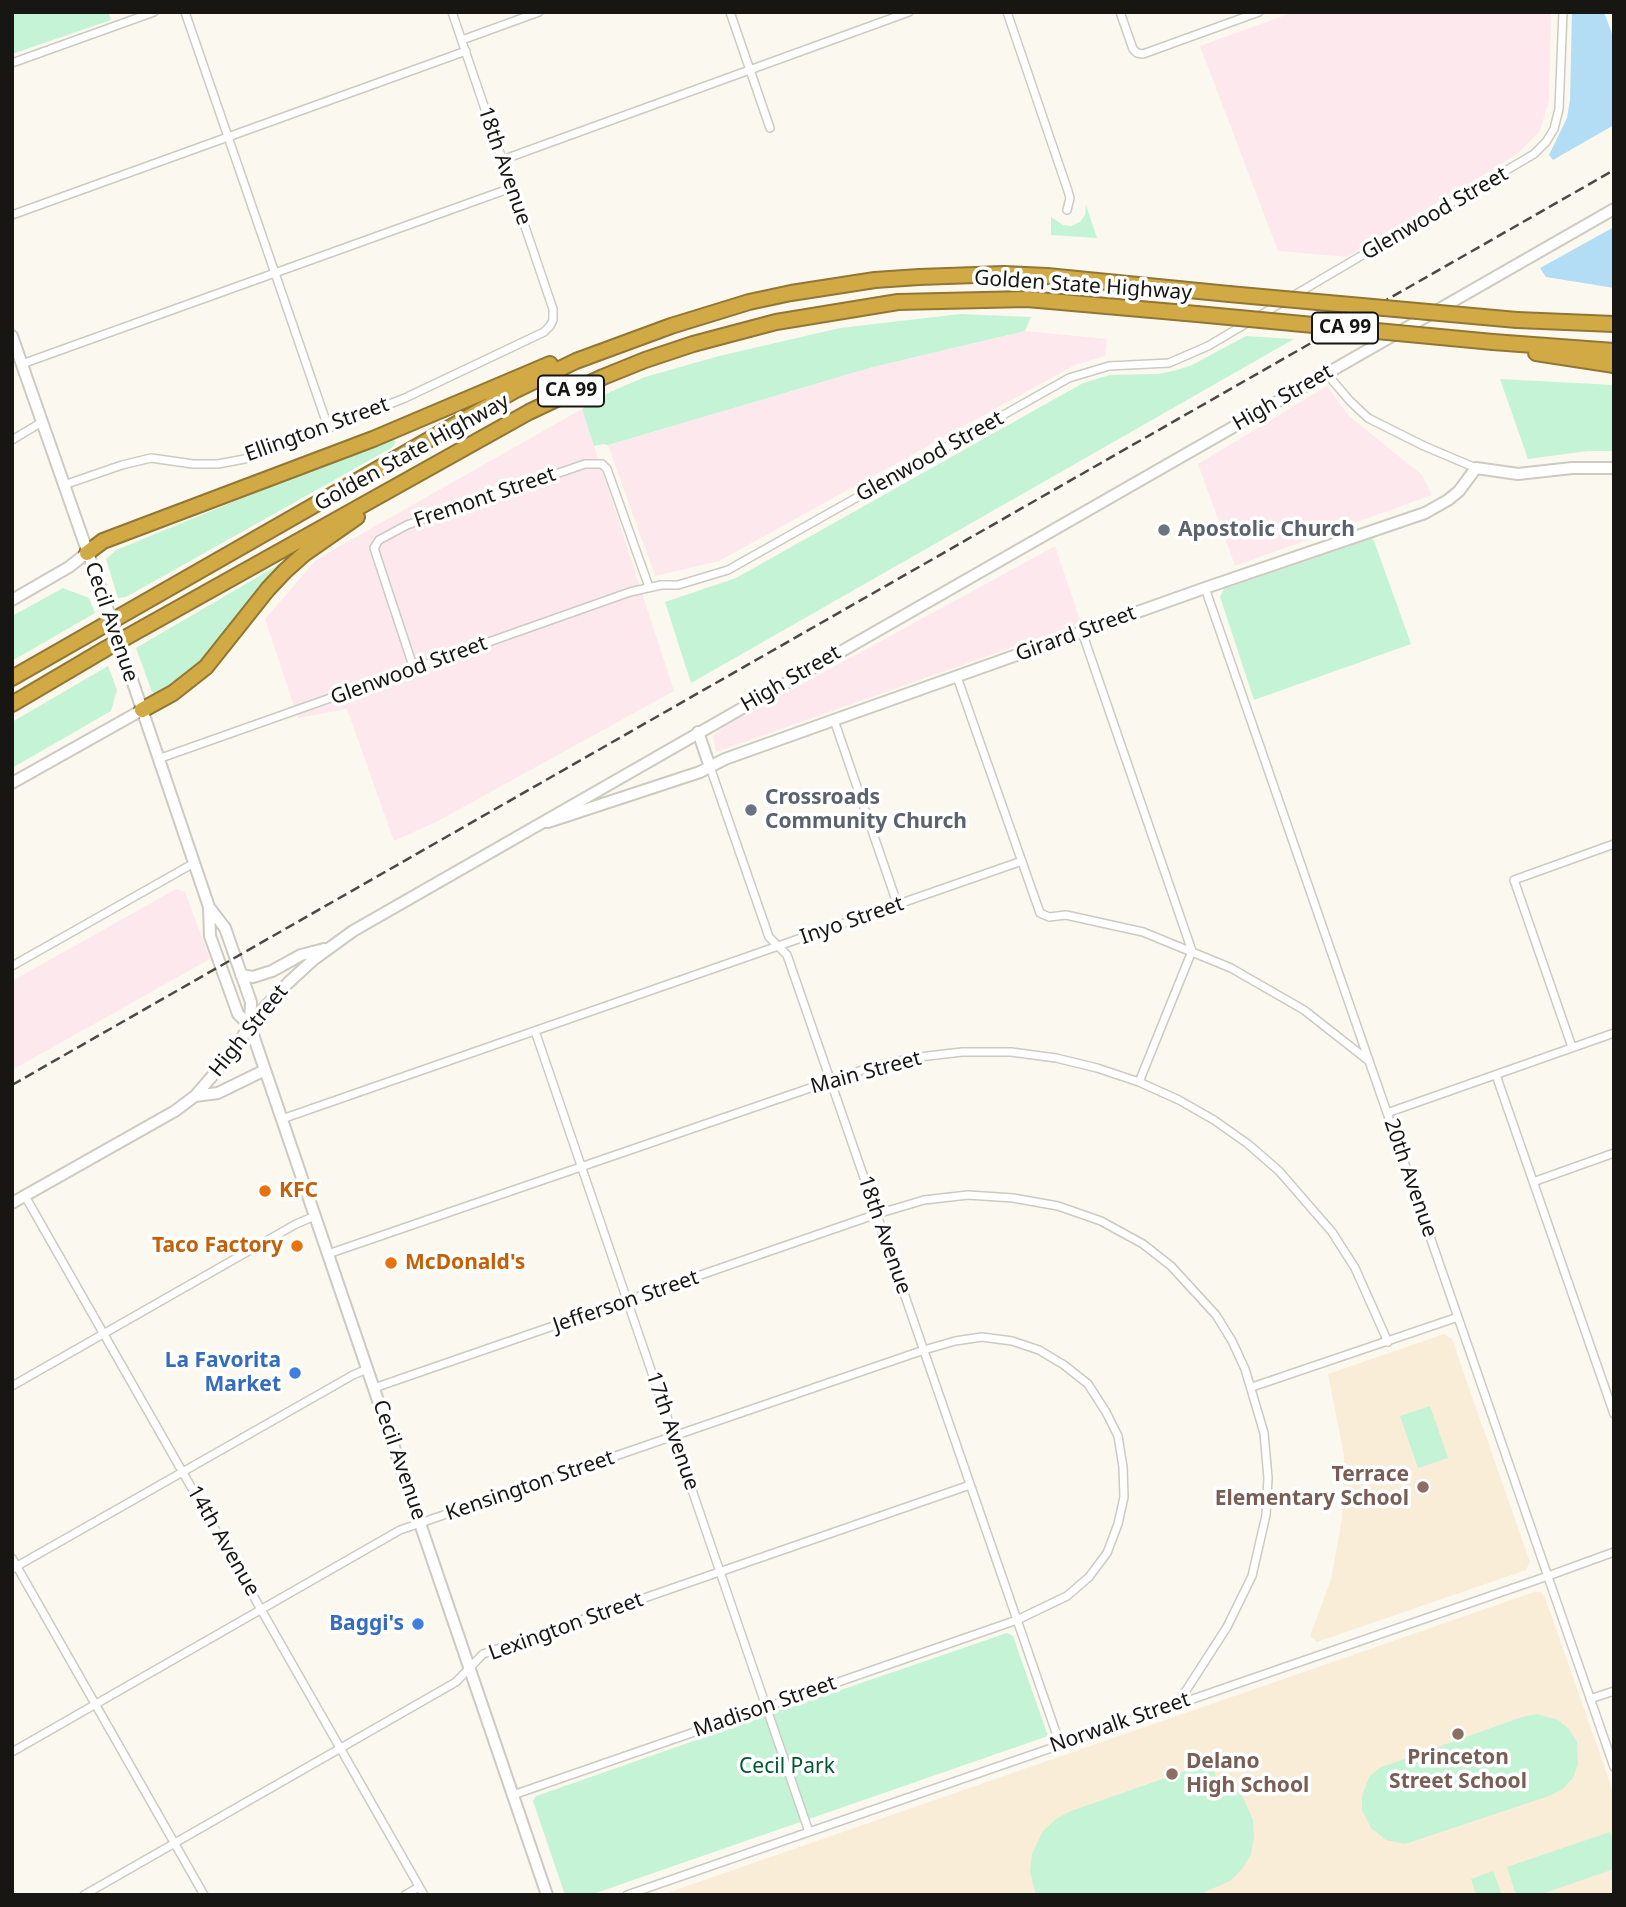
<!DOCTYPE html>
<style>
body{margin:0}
#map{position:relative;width:1626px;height:1907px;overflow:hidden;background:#fbf9ef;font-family:"Noto Sans",sans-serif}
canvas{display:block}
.frame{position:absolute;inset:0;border:14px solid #171613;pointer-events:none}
</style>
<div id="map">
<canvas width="1626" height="1907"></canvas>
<div class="frame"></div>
</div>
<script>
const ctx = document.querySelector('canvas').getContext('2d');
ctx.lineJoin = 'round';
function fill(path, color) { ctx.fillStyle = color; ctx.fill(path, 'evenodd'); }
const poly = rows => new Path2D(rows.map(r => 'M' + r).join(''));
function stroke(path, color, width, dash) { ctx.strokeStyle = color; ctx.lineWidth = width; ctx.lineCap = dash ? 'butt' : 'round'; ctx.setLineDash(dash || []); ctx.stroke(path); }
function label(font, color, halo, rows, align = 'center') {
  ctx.font = font + ' "Noto Sans",sans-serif'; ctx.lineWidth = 7; ctx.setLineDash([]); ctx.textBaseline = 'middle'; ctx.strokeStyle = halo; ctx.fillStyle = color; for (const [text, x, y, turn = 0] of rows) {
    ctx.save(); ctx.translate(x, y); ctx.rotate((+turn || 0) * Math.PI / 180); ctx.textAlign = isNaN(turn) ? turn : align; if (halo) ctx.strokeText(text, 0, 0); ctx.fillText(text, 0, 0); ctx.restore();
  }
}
const industrial = poly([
 [1294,12,1551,12,1549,100,1540,131,1516,155,1347,257,1278,251,1200,46],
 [1025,331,1107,339,1105,356,1075,365,719,561,655,576,608,445,873,367],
 [1327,386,1349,416,1422,475,1432,495,1235,566,1198,464],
 [582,409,674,691,438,821,394,841,347,709,298,718,265,619,317,559],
 [1055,546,1081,623,716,752,713,735,727,725],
 [176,889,185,892,210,959,12,1070,12,981]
]);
const education = poly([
 [1444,1334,1452,1339,1530,1562,1526,1570,1317,1642,1310,1636,1331,1579,1342,1519,1344,1455,1328,1374],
 [1534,1592,1541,1592,1545,1597,1614,1794,1614,1895,661,1895]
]);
const green = poly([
 [12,12,108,12,111,20,12,54],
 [1086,205,1097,238,1051,235,1051,217,1063,225,1071,226,1080,222,1085,215],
 [960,314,1031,317,1025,331,873,367,608,445,603,444,594,446,582,409,610,392,645,377,719,356,840,328],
 [1246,336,1294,339,691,683,665,602,736,578,1083,383,1110,375,1158,374,1177,370,1192,365],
 [1500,379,1614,385,1614,451,1588,451,1528,459],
 [389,438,396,441,393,447,126,597,118,598,106,559,116,550],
 [1373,538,1411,644,1254,700,1220,597,1224,589],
 [297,554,203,664,185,679,157,695,152,692,136,648],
 [63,588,89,598,95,613,12,661,12,616],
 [108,666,117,690,111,711,12,768,12,722],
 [1430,1406,1448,1458,1418,1468,1400,1416],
 [1007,1633,1013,1636,1048,1736,590,1895,565,1895,533,1801,536,1796,751,1721,784,1708,788,1708],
 [1537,1714,1558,1720,1569,1729,1577,1742,1578,1764,1573,1778,1563,1789,1549,1796,1405,1844,1386,1840,1371,1828,1362,1810,1362,1796,1369,1777,1379,1768,1522,1717],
 [1211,1762,1216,1776,1229,1782,1242,1795,1253,1820,1254,1837,1251,1854,1242,1869,1230,1881,1198,1895,1036,1895,1030,1872,1032,1854,1043,1831,1056,1819,1071,1811],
 [1610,1832,1614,1842,1614,1869,1539,1895,1516,1895,1507,1867],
 [1493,1871,1502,1895,1476,1895,1471,1879]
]);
const water = poly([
 [1572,12,1604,12,1614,39,1614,125,1553,160,1549,155,1567,118,1570,100],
 [1614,227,1614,288,1546,277,1540,268]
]);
const minor = poly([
 [185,12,328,427],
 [730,12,770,128],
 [1007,12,1068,191,1070,198,1067,210],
 [1120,12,1133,49,1137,53,1143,54,1259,12],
 [462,40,539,12],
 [12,63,154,12],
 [502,160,909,12],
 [12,215,466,51],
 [22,364,511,188],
 [1326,373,1350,401,1368,418,1424,446,1476,468],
 [12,440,42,422],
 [64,485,122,465,151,458,193,464,218,464,255,457,405,398,544,332,550,326,553,320,553,309,452,12],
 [1205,588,1614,1767],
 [1082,632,1192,951,1139,1082],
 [414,669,374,548,379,540,407,525,585,464,602,464,607,469,649,587],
 [957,677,1040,913,1049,917,1066,915,1143,932,1231,968,1304,1010,1369,1061],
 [834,720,898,906],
 [158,759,630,592,661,585,678,585,728,570,1069,378,1109,366,1169,363,1208,346,1534,154,1546,142,1554,129,1559,109,1563,12],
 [710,767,769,937,787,955,1060,1744],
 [12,966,194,863],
 [535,1031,809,1832],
 [1572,1047,1514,880,1614,844],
 [1496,1075,1614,1414],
 [1387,1113,1614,1033],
 [282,1119,1022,861],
 [1533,1182,1614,1153],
 [25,1196,424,1895],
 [328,1254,874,1066,919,1057,962,1052,1011,1052,1056,1058,1097,1068,1139,1082,1179,1100,1214,1120,1248,1144,1279,1171,1332,1232,1355,1268,1388,1342],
 [12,1386,296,1224,315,1216],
 [1252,1387,1458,1317],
 [374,1388,877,1214,924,1200,968,1195,1013,1198,1058,1206,1101,1221,1143,1244,1171,1266,1216,1315,1232,1341,1245,1369,1264,1433,1268,1478,1266,1515,1252,1576,1227,1627,1178,1703],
 [12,1558,204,1895],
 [12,1569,353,1375,367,1369],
 [1590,1699,1614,1691],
 [12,1752,400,1530,924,1350,955,1341,982,1337,1012,1341,1039,1350,1064,1365,1088,1384,1106,1412,1118,1436,1123,1467,1124,1497,1118,1524,1107,1553,1089,1577,1067,1596,1017,1620,513,1795],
 [84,1895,456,1682,483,1654,970,1485],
 [405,1895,419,1887],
 [627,1895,1548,1576,1614,1552]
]);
const secondary = poly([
 [12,336,103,596],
 [12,600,69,567,87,553],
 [128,668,209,907,210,936,238,1014,250,1026],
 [698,732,710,767],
 [12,783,142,710],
 [548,822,700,772,725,759,834,720,1205,588,1425,513,1448,500,1459,491,1476,468,1518,474,1572,468,1614,468],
 [209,907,225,928,251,1002,250,1026,547,1895],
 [241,975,253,977,272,971,301,955,324,949],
 [195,1096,218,1093,265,1070],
 [12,1203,175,1111,195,1096,221,1066,261,1011,288,983,313,960,353,931,1614,209]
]);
const motorway = poly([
 [1517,320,1614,324],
 [1493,342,1614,351],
 [1536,353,1614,365],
 [87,553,103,541,373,439,550,364],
 [12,678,514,391,576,361,671,326,749,302,791,293,875,280,919,277,1004,274,1047,276,1229,294],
 [12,704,107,648,529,412,603,377,645,360,693,344,776,322,898,302,1027,299,1197,314],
 [142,710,173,693,206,667,268,589,285,571,304,554,357,517]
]);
const rail = poly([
 [12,1085,1614,170]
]);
const secondaryBridge = poly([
 [103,596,128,668]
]);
const motorwayBridge = poly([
 [1229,294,1517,320],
 [1197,314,1493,342]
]);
const markers = [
 [1164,530,7,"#6b7280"],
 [751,810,7,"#6b7280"],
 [265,1191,7,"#e8710a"],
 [297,1246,7,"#e8710a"],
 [391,1263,7,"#e8710a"],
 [295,1373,7,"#3f7fe0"],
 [1423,1487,7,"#8d6e63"],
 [418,1624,7,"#3f7fe0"],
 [1458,1734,7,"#8d6e63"],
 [1172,1774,7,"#8d6e63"]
];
const shields = [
 [1345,328,66],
 [571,391,66]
];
const shieldNames = [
 ["CA 99",1345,328],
 ["CA 99",571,391]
];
const streetNames = [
 ["18th Avenue",504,166,71],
 ["Glenwood Street",1435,214,-30],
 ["Golden State Highway",1083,286,4],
 ["High Street",1283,398,-30],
 ["Ellington Street",317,430,-20],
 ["Golden State Highway",412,453,-29],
 ["Glenwood Street",930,457,-29],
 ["Fremont Street",485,498,-19],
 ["Cecil Avenue",111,622,71],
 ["Girard Street",1076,634,-20],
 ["Glenwood Street",409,671,-20],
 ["High Street",791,679,-30],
 ["Inyo Street",852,921,-19],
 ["High Street",249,1031,-51],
 ["Main Street",866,1073,-15],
 ["20th Avenue",1410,1178,71],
 ["18th Avenue",884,1235,71],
 ["Jefferson Street",626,1302,-19],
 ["17th Avenue",672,1431,71],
 ["Cecil Avenue",399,1460,71],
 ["Kensington Street",530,1486,-19],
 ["14th Avenue",223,1541,60],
 ["Lexington Street",566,1627,-20],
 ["Madison Street",765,1707,-19],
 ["Norwalk Street",1120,1723,-19]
];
const worshipNames = [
 ["Apostolic Church",1178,530],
 ["Crossroads",765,798],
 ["Community Church",765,822]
];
const foodNames = [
 ["KFC",279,1191],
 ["Taco Factory",283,1246,"right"],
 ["McDonald's",405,1263]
];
const shopNames = [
 ["La Favorita",281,1361],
 ["Market",281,1385],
 ["Baggi's",404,1624]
];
const educationNames = [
 ["Terrace",1409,1475],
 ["Elementary School",1409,1499],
 ["Princeton",1458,1758,"center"],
 ["Street School",1458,1782,"center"],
 ["Delano",1186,1762,"left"],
 ["High School",1186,1786,"left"]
];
const parkNames = [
 ["Cecil Park",787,1767]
];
fill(industrial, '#fde8ee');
fill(education, '#f9edd8');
fill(green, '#c5f3d5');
fill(water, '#b3ddf5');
stroke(minor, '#cccac1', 10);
stroke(secondary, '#cccac1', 14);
stroke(motorway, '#917634', 18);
stroke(minor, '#fff', 7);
stroke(secondary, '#fff', 10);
stroke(motorway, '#d2aa45', 14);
stroke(rail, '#4b4945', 2.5, [10, 5]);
stroke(secondaryBridge, '#cccac1', 14, []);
stroke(motorwayBridge, '#917634', 18, []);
stroke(secondaryBridge, '#fff', 10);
stroke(motorwayBridge, '#d2aa45', 14);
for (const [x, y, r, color] of markers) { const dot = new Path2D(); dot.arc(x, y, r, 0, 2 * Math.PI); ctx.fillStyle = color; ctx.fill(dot); stroke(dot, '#fff', 2.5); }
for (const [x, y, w] of shields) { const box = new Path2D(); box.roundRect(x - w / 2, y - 15.5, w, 31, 5); ctx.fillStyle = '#fff'; ctx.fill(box); stroke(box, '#171613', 2); }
label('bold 19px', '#171613', null, shieldNames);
label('21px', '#171613', '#fff', streetNames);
label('bold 21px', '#5b616d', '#fff', worshipNames, 'left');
label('bold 21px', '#c56008', '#fff', foodNames, 'left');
label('bold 21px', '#366cbe', '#fff', shopNames, 'right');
label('bold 21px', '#785e54', '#fff', educationNames, 'right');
label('21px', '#005731', '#fff', parkNames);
</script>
